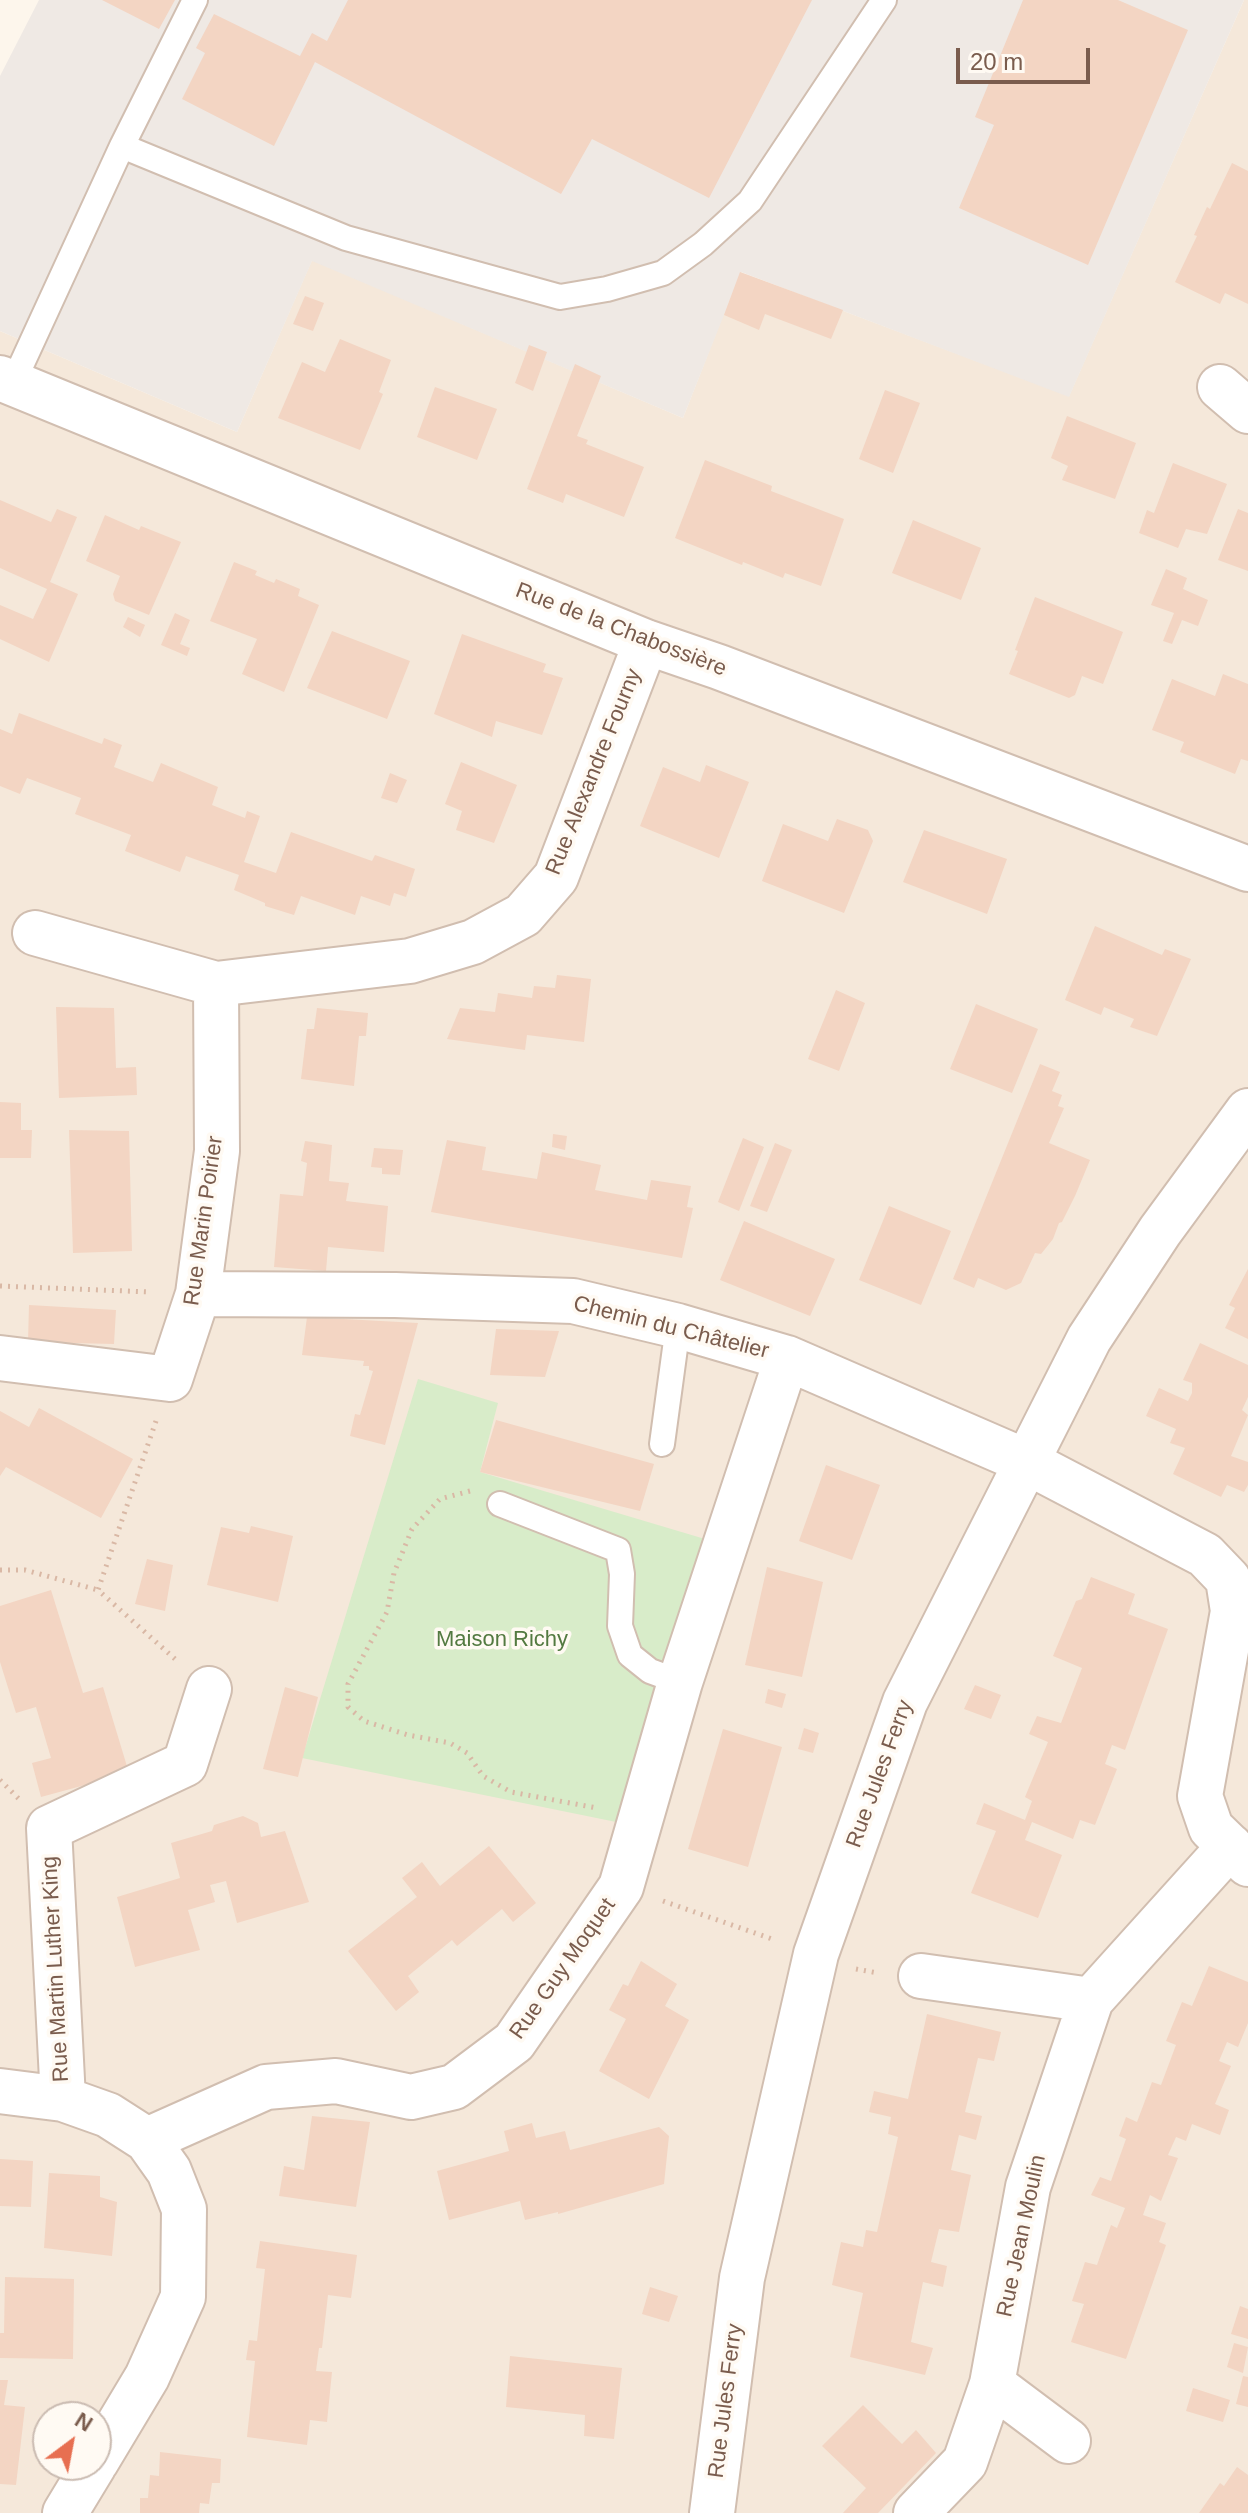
<!DOCTYPE html>
<html>
<head>
<meta charset="utf-8">
<style>
  body { margin:0 }
  #map { position:relative; width:1248px; height:2513px; overflow:hidden; background:#fdf6ec; font-family:Helvetica,sans-serif }
  canvas { display:block }
  .north { position:absolute; left:32px; top:2401px; width:80px; height:80px; box-sizing:border-box; background:#fffaf3; border:2px solid #cabbb1; border-radius:50%; rotate:32deg; font-size:22px; font-weight:700; line-height:32px; text-align:center; color:#7a5c4d }
  .north::after { content:''; display:block; margin:auto; width:28px; height:36px; background:#e76f51; clip-path:polygon(50% 0,100% 100%,50% 72%,0 100%) }
  .scale { position:absolute; left:956px; top:48px; width:134px; height:36px; box-sizing:border-box; border:4px solid #7a5c4d; border-top:0; padding-left:10px; font-size:24px; line-height:28px; white-space:nowrap; color:#7a5c4d; -webkit-text-stroke:6px #fffaf3; paint-order:stroke }
</style>
</head>
<body>
<div id="map">
<canvas width="1248" height="2513"></canvas>
<div class="north">N</div>
<div class="scale">20 m</div>
</div>
<script>
const c = document.querySelector('canvas').getContext('2d');
c.lineJoin = 'round';
function paint(path, color) { c.fillStyle = color; c.fill(path, 'evenodd'); }
const shape = rows => new Path2D(rows.map(r => 'M' + r).join(''));
function stroke(path, color, width, dash) { c.strokeStyle = color; c.lineWidth = width; c.lineCap = dash ? 'butt' : 'round'; c.setLineDash(dash || []); c.stroke(path); }
function write(font, color, halo, rows, align = 'center') {
  c.font = font + ' Helvetica,sans-serif'; c.lineWidth = 7; c.setLineDash([]); c.textBaseline = 'middle'; c.strokeStyle = halo; c.fillStyle = color; for (const [text, x, y, turn = 0] of rows) {
    c.save(); c.translate(x, y); c.rotate((+turn || 0) * Math.PI / 180); c.textAlign = isNaN(turn) ? turn : align; if (halo) c.strokeText(text, 0, 0); c.fillText(text, 0, 0); c.restore();
  }
}
paint(shape([
  [1244,0,1248,0,1248,2513,0,2513,0,331,237,432,312,260,683,418,740,272,1069,396],
  [48,2417,96,2417,96,2465,48,2465]
]), '#f5e8da');
paint(shape([
  [39,0,1244,0,1069,397,741,272,683,418,312,261,237,432,0,331,0,76]
]), '#efe9e4');
paint(shape([
  [418,1379,498,1403,480,1472,705,1539,626,1824,302,1758]
]), '#d8ecc9');
paint(shape([
  [102,0,175,0,159,29],
  [348,0,812,0,709,198,592,139,561,194,315,62,274,146,182,99,205,53,196,48,214,14,300,56,312,33,327,41],
  [1023,0,1118,0,1188,30,1088,265,959,208,994,125,975,117],
  [1232,163,1248,171,1248,304,1225,293,1220,304,1175,282,1197,236,1194,235,1207,207,1210,209],
  [740,272,843,310,831,339,765,314,759,330,724,315],
  [305,296,324,303,313,331,293,324],
  [340,339,391,360,379,392,383,394,360,450,278,418,302,362,325,372],
  [529,345,547,352,533,391,515,383],
  [575,364,601,376,577,436,588,440,586,444,644,467,624,517,566,494,563,503,527,489],
  [435,387,497,409,477,460,417,437],
  [885,390,920,403,893,473,859,459],
  [1067,416,1136,443,1115,499,1062,480,1068,466,1051,458],
  [705,460,772,486,771,491,844,519,821,586,785,573,783,578,743,562,742,565,675,538],
  [1173,463,1227,484,1207,534,1186,529,1178,548,1139,533,1147,510,1154,513],
  [0,500,51,522,57,509,77,517,50,582,78,594,49,662,0,639,0,605,33,619,47,589,0,568],
  [1238,509,1248,513,1248,571,1218,560],
  [105,515,139,530,141,526,181,542,149,615,115,601,113,594,120,576,86,561],
  [913,520,981,548,961,600,892,573],
  [234,562,257,571,255,575,274,583,276,579,300,589,298,596,319,605,284,692,242,674,257,639,210,621],
  [1166,569,1187,578,1183,589,1208,600,1198,626,1182,620,1172,644,1163,641,1174,613,1151,605],
  [1035,597,1123,632,1103,684,1082,676,1075,695,1069,698,1009,674,1018,651,1015,650],
  [175,613,190,620,180,644,190,648,187,656,161,645],
  [128,617,145,625,140,637,123,627],
  [332,631,410,661,387,719,307,688],
  [462,634,546,664,543,672,563,678,542,735,496,721,492,737,434,714],
  [1223,674,1248,684,1248,761,1241,759,1235,774,1180,752,1184,742,1152,730,1172,679,1215,696],
  [19,713,102,744,104,738,122,745,114,767,153,782,161,763,218,787,212,805,245,818,247,811,260,816,244,862,276,873,291,832,372,861,375,855,415,869,406,897,394,893,390,906,361,896,355,915,301,896,294,915,265,906,265,903,234,890,239,875,186,856,180,872,125,851,131,835,75,814,81,798,27,778,20,794,0,786,0,729,12,734],
  [461,762,517,785,494,843,456,830,462,811,445,804],
  [706,765,749,782,719,858,640,826,663,767,700,782],
  [390,773,407,780,397,803,381,798],
  [837,819,868,830,873,841,844,913,762,881,783,824,828,841],
  [924,830,1007,859,987,914,903,882],
  [1095,926,1162,955,1165,949,1191,959,1157,1036,1130,1027,1134,1019,1104,1007,1101,1015,1065,1000],
  [557,975,591,979,584,1042,527,1035,525,1050,447,1039,460,1008,495,1012,498,993,532,998,534,986,555,988],
  [836,990,865,1003,839,1071,808,1059],
  [976,1004,1038,1029,1012,1093,950,1069],
  [56,1007,114,1008,116,1068,136,1067,137,1095,59,1098],
  [317,1008,368,1013,366,1036,359,1036,354,1086,301,1079,307,1029,314,1029],
  [1040,1064,1060,1072,1052,1091,1062,1095,1058,1106,1064,1108,1049,1143,1090,1160,1075,1196,1062,1222,1059,1223,1053,1239,1041,1254,1035,1253,1021,1283,1006,1290,978,1278,974,1288,953,1279],
  [0,1102,21,1103,21,1130,32,1130,31,1158,0,1158],
  [69,1130,129,1131,132,1251,73,1253],
  [553,1134,567,1136,565,1150,552,1147],
  [743,1138,764,1147,739,1211,718,1202],
  [447,1140,486,1147,482,1170,537,1179,542,1152,601,1165,595,1190,647,1200,651,1180,691,1186,687,1207,693,1208,682,1258,431,1212],
  [305,1141,332,1145,329,1181,349,1183,346,1201,388,1206,384,1252,328,1247,326,1271,274,1267,280,1194,303,1196,307,1163,301,1161],
  [775,1143,792,1150,767,1212,750,1206],
  [374,1148,403,1150,400,1175,382,1174,382,1168,371,1167],
  [889,1206,951,1231,921,1305,859,1280],
  [744,1221,835,1259,810,1316,720,1280],
  [1248,1269,1248,1339,1225,1328,1235,1308,1229,1305],
  [29,1305,116,1310,114,1344,28,1342],
  [307,1317,418,1323,385,1445,350,1436,355,1414,360,1415,373,1371,369,1370,369,1366,363,1366,364,1361,302,1355],
  [496,1329,559,1331,545,1377,490,1375],
  [1200,1343,1248,1365,1248,1397,1242,1410,1248,1415,1231,1456,1248,1462,1248,1485,1244,1492,1227,1485,1221,1497,1173,1474,1185,1448,1170,1443,1176,1429,1146,1416,1159,1388,1188,1401,1192,1393,1192,1383,1183,1380],
  [39,1408,133,1459,101,1518,6,1467,0,1476,0,1411,29,1427],
  [496,1420,654,1464,640,1511,480,1472],
  [826,1465,880,1485,852,1560,799,1541],
  [251,1526,293,1536,278,1602,207,1585,221,1527,249,1533],
  [147,1559,173,1565,165,1611,135,1604],
  [767,1567,823,1582,802,1677,745,1665],
  [1091,1577,1135,1594,1128,1614,1168,1629,1125,1750,1112,1745,1105,1764,1117,1769,1095,1825,1080,1820,1073,1839,1032,1822,1025,1840,1062,1855,1038,1918,971,1893,996,1831,976,1824,984,1803,1025,1820,1032,1801,1025,1797,1048,1742,1029,1734,1037,1716,1061,1723,1082,1668,1053,1656,1076,1601,1082,1599],
  [51,1590,83,1693,103,1687,129,1773,41,1797,32,1763,51,1758,36,1707,16,1713,0,1662,0,1606],
  [975,1685,1001,1695,991,1719,964,1709],
  [285,1687,318,1697,298,1777,263,1769],
  [768,1689,786,1694,782,1708,765,1703],
  [804,1728,819,1733,813,1753,798,1749],
  [723,1729,782,1747,748,1867,688,1849],
  [243,1816,258,1823,261,1837,285,1831,309,1902,237,1923,226,1881,210,1885,215,1902,188,1910,200,1950,135,1967,117,1897,180,1878,171,1843,212,1831,214,1825],
  [489,1846,536,1903,513,1922,502,1909,457,1946,452,1940,408,1976,419,1992,396,2011,348,1951,417,1897,402,1878,422,1862,440,1886],
  [641,1961,677,1984,665,2006,689,2020,649,2099,599,2071,626,2019,609,2010,623,1984,628,1986],
  [1209,1966,1248,1982,1248,2023,1238,2047,1227,2042,1219,2061,1231,2066,1215,2104,1229,2110,1220,2135,1192,2124,1186,2141,1176,2137,1168,2155,1178,2158,1161,2201,1150,2195,1143,2215,1166,2223,1159,2242,1166,2245,1126,2359,1071,2342,1084,2304,1072,2301,1085,2262,1097,2265,1111,2225,1117,2228,1125,2208,1091,2195,1100,2177,1111,2181,1126,2139,1119,2136,1126,2117,1137,2122,1152,2082,1161,2085,1176,2045,1166,2041,1182,2002,1192,2006],
  [927,2014,1001,2032,994,2061,978,2058,965,2112,982,2116,976,2140,959,2135,951,2170,971,2175,959,2232,939,2229,931,2262,947,2266,943,2287,923,2282,911,2342,933,2348,925,2375,850,2357,863,2293,832,2285,841,2242,863,2247,866,2230,877,2232,898,2137,888,2134,891,2117,869,2112,874,2091,908,2099],
  [312,2116,370,2122,356,2207,279,2196,284,2166,304,2170],
  [532,2123,536,2138,565,2131,570,2150,659,2127,669,2136,664,2184,558,2214,558,2212,525,2220,520,2201,449,2220,437,2171,509,2151,504,2131],
  [0,2159,33,2161,31,2207,0,2206],
  [49,2173,100,2176,100,2197,117,2202,112,2256,44,2248],
  [260,2241,357,2255,351,2298,328,2295,322,2348,319,2348,316,2371,332,2372,327,2422,310,2420,307,2445,247,2437,255,2361,246,2360,249,2340,257,2341,265,2269,256,2268],
  [5,2277,74,2279,73,2359,0,2358,0,2333,4,2333],
  [650,2287,678,2296,669,2322,642,2314],
  [1240,2306,1248,2309,1248,2339,1231,2334],
  [1234,2343,1248,2347,1243,2373,1227,2367],
  [510,2356,622,2368,614,2439,584,2436,585,2415,506,2407],
  [1243,2376,1248,2377,1248,2407,1236,2404],
  [0,2380,8,2380,4,2405,25,2407,16,2485,0,2484],
  [1193,2388,1230,2400,1223,2422,1186,2411],
  [863,2405,902,2444,916,2430,936,2453,878,2513,843,2513,866,2488,822,2446],
  [160,2452,221,2459,220,2483,212,2483,209,2504,200,2503,199,2513,140,2513,140,2498,148,2498,150,2475,159,2476],
  [1237,2467,1248,2475,1248,2513,1199,2513,1220,2483,1224,2486]
]), '#f3d5c3');
const lane = shape([
  [122,146,195,0],
  [13,383,122,146,346,238,560,297,607,289,663,273,703,244,750,201,884,0],
  [662,1444,678,1326],
  [500,1504,618,1550,622,1574,620,1626,630,1655,650,1671,680,1682]
]);
const street = shape([
  [0,378,646,642,719,667,1248,869],
  [1220,387,1248,411],
  [35,933,216,984,410,961,473,942,523,915,556,877,646,642],
  [198,1294,395,1295,573,1301,678,1326,787,1358,1027,1462,1205,1555,1228,1579,1233,1611,1200,1796,1211,1828,1248,1864],
  [0,1358,170,1379,198,1294,217,1151,216,984],
  [921,1976,1091,2000],
  [0,2091,63,2099,108,2115,147,2140,169,2171,184,2209,183,2297,147,2377,96,2462],
  [63,2099,49,1828,185,1764,209,1689],
  [147,2140,266,2087,336,2081,411,2097,454,2087,514,2042,621,1887,680,1682,787,1358],
  [1068,2441,992,2384,1028,2187,1091,2000,1230,1846],
  [65,2513,94,2465],
  [712,2513,742,2278,816,1954,905,1702,1089,1339,1160,1231,1248,1111],
  [916,2513,965,2462,992,2384]
]);
stroke(lane, '#d1beb0', 28);
stroke(street, '#d1beb0', 48);
stroke(shape([
  [0,1286,151,1292],
  [156,1421,98,1590,175,1659],
  [470,1491,440,1499,412,1529,394,1573,387,1612,348,1684,348,1707,364,1721,408,1735,450,1743,467,1753,483,1776,511,1792,597,1808],
  [0,1570,25,1570,98,1590],
  [0,1780,19,1799],
  [663,1901,775,1940],
  [856,1969,878,1973]
]), '#d9b8a5', 5, [2, 6]);
stroke(lane, '#fff', 24);
stroke(street, '#fff', 44);
write('22px', '#7a5c4d', '#fffaf3', [
  ["Rue de la Chabossière",621,630,21],
  ["Rue Alexandre Fourny",594,772,-68],
  ["Rue Marin Poirier",204,1221,-82],
  ["Chemin du Châtelier",671,1328,14],
  ["Rue Jules Ferry",880,1774,-70],
  ["Rue Martin Luther King",56,1969,-93],
  ["Rue Guy Moquet",563,1969,-55],
  ["Rue Jean Moulin",1022,2236,-78],
  ["Rue Jules Ferry",726,2401,-83]
]);
write('22px', '#537a41', '#fffaf3', [
  ["Maison Richy",502,1640]
]);
</script>
</body>
</html>
